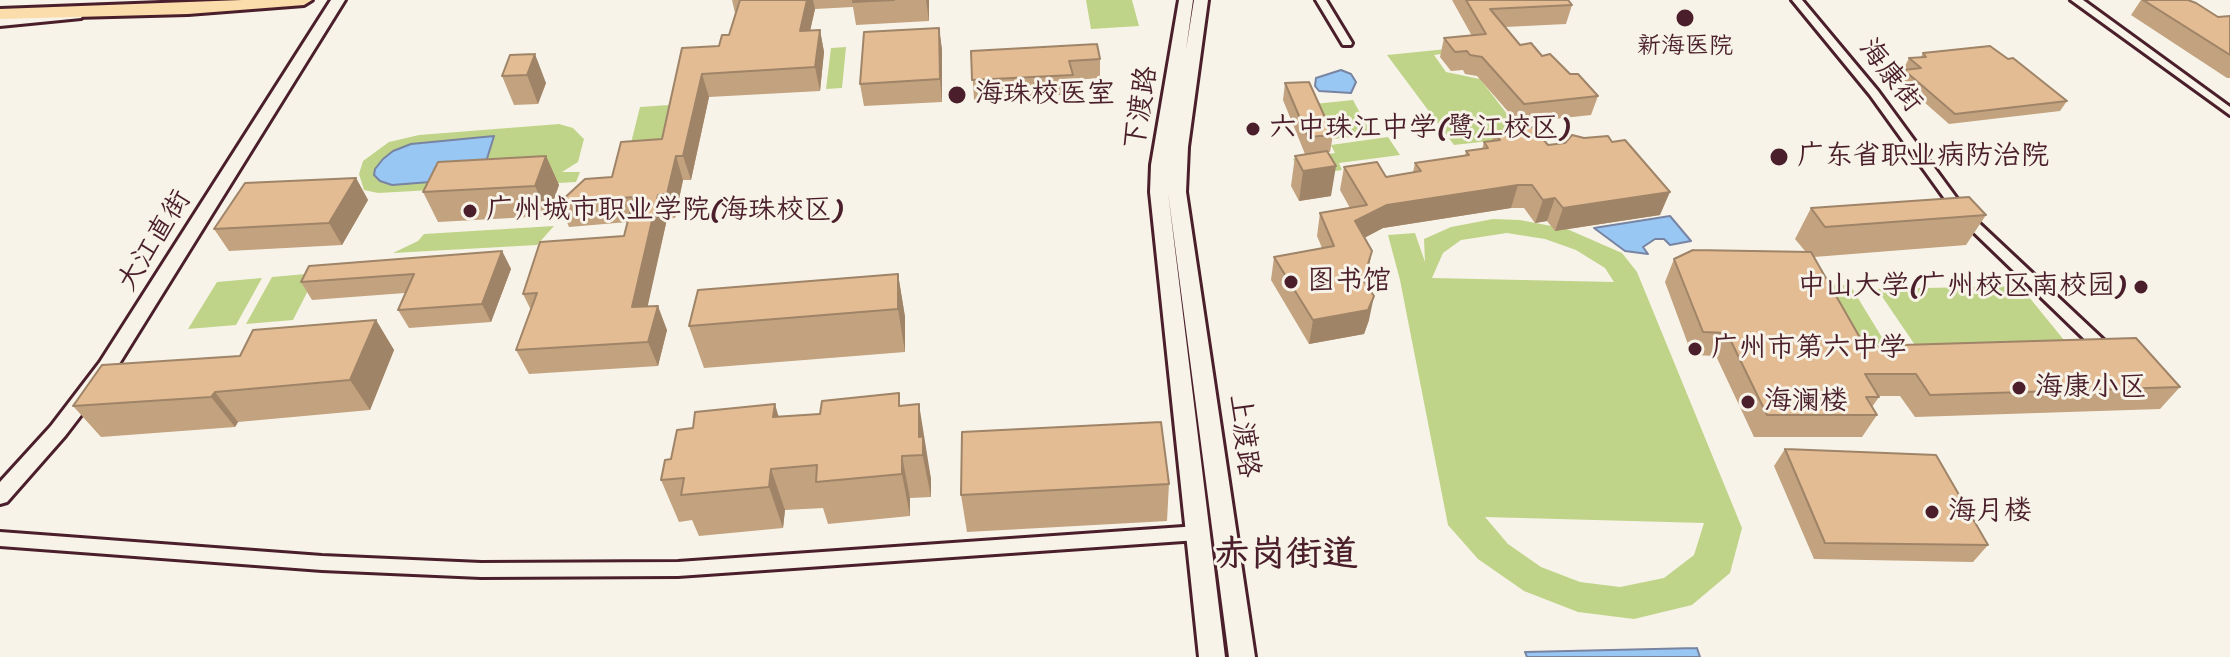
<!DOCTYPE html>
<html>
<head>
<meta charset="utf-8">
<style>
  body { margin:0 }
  canvas { display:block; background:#f7f3e8 }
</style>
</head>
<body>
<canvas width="2230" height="657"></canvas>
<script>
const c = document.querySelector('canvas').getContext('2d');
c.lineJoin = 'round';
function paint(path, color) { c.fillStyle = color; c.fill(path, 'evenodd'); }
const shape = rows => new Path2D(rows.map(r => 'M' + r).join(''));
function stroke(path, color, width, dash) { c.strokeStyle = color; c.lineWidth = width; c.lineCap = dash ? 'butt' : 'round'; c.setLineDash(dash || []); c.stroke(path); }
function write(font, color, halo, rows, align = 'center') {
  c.font = font + ' Sriracha,"LXGW WenKai TC",sans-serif'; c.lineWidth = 6; c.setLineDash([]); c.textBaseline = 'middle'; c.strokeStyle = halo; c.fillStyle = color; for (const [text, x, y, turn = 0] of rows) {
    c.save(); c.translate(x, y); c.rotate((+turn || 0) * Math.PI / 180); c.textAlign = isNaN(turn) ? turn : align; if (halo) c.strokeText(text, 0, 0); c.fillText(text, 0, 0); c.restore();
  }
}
paint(shape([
  [1086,0,1132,0,1139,26,1091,29],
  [846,47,842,88,826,89,831,48],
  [1447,49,1448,53,1434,55,1446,72,1480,79,1525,137,1454,145,1387,55],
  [1353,100,1372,135,1333,139,1314,104],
  [669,105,660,145,630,147,640,107],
  [559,124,573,128,584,139,578,162,562,172,580,172,576,182,378,193,364,190,359,174,363,161,389,142,419,135],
  [1388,137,1400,155,1339,163,1342,170,1302,176,1293,159,1335,153,1331,145],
  [1493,219,1520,220,1567,229,1622,253,1637,272,1742,528,1730,573,1692,605,1634,619,1578,612,1524,591,1478,559,1448,525,1400,280,1388,235,1415,233,1425,262,1424,239,1451,227],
  [1507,233,1545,239,1576,250,1605,268,1614,282,1432,278,1443,253,1461,240],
  [1485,517,1704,523,1694,555,1664,578,1620,587,1580,582,1541,567,1508,544],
  [554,226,537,245,393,253,418,241,424,234],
  [317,273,293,320,246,324,272,277],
  [262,278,236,325,188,329,217,282],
  [1812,284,1850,285,1886,344,1846,344],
  [2020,286,2068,345,1917,348,1877,289]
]), '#c0d489');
const water = shape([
  [1341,70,1351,74,1356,82,1351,93,1319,91,1315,86,1316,78,1341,70],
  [494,136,481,178,392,185,380,181,374,175,375,169,383,159,393,151,411,144,494,136],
  [1670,216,1691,241,1670,245,1664,239,1655,239,1643,247,1648,254,1625,251,1594,228,1670,216],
  [1697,648,1700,657,1527,657,1525,652,1697,648]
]);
paint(water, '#97c7f2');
stroke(water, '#7884a2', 2);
const minor = shape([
  [1316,0,1326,0,1352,43,1351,45,1343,45,1316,0],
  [1792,0,1802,0,1878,91,1966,211,2110,346,2112,350,2110,354,2100,354,1958,217,1870,95,1792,0],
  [2071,0,2083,0,2230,107,2230,115,2071,0],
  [1198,526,1204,528,1206,533,1204,538,1198,540,678,576,481,577,322,570,0,546,0,532,322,556,481,563,678,562,1198,526]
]);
const tertiary = shape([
  [331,0,345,0,114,372,65,436,7,502,0,504,0,482,51,426,100,362,331,0]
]);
const secondary = shape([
  [1179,0,1193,0,1186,50,1194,0,1208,0,1188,147,1186,192,1255,657,1229,657,1168,192,1170,156,1168,192,1225,657,1199,657,1150,192,1151,165,1179,0],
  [76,11,83,15,81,18,0,26,0,18,76,11]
]);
const primary = shape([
  [242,0,312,0,304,5,188,14,0,19,0,9,242,0]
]);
stroke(minor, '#4a1f2b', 6);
stroke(tertiary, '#4a1f2b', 6);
stroke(secondary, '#4a1f2b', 6);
stroke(primary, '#4a1f2b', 6);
paint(minor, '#f7f3e8');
paint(tertiary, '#f7f3e8');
paint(secondary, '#f7f3e8');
paint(primary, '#fbdcab');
paint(shape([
  [732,0,929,0,929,21,856,25,853,7,815,9,810,30,820,30,824,52,820,91,709,97,691,180,683,180,675,218,667,219,647,306,667,330,658,366,529,374,516,350,531,310,523,294,624,236,628,222,569,227,559,203,612,177,662,139,719,46,729,35,735,13],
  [1452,0,1568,0,1572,5,1566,24,1505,27,1520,45,1542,56,1570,74,1598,96,1591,115,1518,123,1477,76,1465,74,1463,70,1451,71,1440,57,1444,38,1472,36],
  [2141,0,2188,0,2218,17,2230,16,2230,78,2227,78,2131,15],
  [939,28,942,50,942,102,864,106,860,84],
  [971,51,1100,59,1100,78,1074,80,1074,94,974,100],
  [1923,53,2008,59,2067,101,2060,111,1949,124,1899,80,1904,70,1906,70,1904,68,1909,58,1921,57],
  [510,55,546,83,538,104,514,105,502,76],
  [1285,83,1333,135,1330,152,1328,152,1331,196,1299,201,1291,186,1295,156,1321,152,1305,154,1283,100],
  [1494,133,1548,145,1660,215,1555,231,1547,221,1535,223,1524,208,1511,208,1383,228,1364,238,1372,251,1365,282,1369,320,1364,334,1309,344,1271,280,1274,257,1322,248,1317,236,1320,213,1350,208,1340,190,1344,167,1386,177,1413,172,1415,163,1465,156,1466,151,1482,149,1484,142,1492,141],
  [546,156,559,185,548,216,438,222,423,192],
  [356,178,368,200,342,245,229,251,214,229],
  [1811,208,1986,215,1966,245,1814,257,1863,343,1868,346,2180,387,2160,409,1915,417,1900,396,1878,396,1879,397,1872,407,1877,415,1862,437,1754,437,1716,356,1692,355,1665,282,1674,259,1805,251,1795,239],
  [502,251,511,269,491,322,409,328,398,310,405,293,312,300,301,282],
  [898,274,905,317,905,352,704,368,689,326],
  [376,320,394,350,370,410,238,422,235,427,101,437,73,406,240,356],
  [902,406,926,447,926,455,931,479,931,497,910,498,910,516,828,524,823,508,785,510,783,528,699,536,692,520,679,522,661,480,671,459,779,417],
  [1785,449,1988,545,1973,562,1814,559,1774,466],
  [1169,484,1167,521,967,532,961,495]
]), '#c3a27f');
paint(shape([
  [807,0,813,0,815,9,805,54,800,31],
  [926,0,929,0,929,21],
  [939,28,942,50,942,102,940,79],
  [820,30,824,52,820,91,815,67],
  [535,54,546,83,538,104,527,75],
  [702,74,709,97,691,180,683,156],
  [546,156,559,185,548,216,535,186],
  [676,156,683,180,675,218,667,194],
  [1336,166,1331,196,1299,201,1303,171],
  [356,178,368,200,342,245,329,223],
  [1518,185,1511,208,1383,228,1351,245,1355,221,1387,205],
  [1670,192,1660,215,1555,231,1563,208],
  [658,195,667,219,642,332,632,307],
  [1555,198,1547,221,1535,223,1543,200],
  [502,251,511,269,491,322,482,304],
  [1372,251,1367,275,1358,303,1363,280],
  [898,274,905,317,905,352,898,309],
  [1374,296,1369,320,1364,334,1309,344,1313,320],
  [658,306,667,330,658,366,648,342],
  [376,320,394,350,370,410,350,380],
  [215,392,238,422,235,427,211,397],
  [775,404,787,446,773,417],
  [919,404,931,479,931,497,919,437],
  [902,456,910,498,910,516,902,474],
  [771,469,785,510,783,528,769,487]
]), '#9f8468');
const building = shape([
  [740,0,807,0,800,31,820,30,815,67,702,74,683,156,676,156,667,194,658,195,632,307,658,306,648,342,516,350,537,293,523,294,540,242,624,236,634,197,559,203,585,179,612,177,621,142,662,139,682,48,719,46,722,35,729,35,740,0],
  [853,0,894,0,853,2,853,0],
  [1466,0,1568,0,1572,5,1490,9,1520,45,1531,43,1542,56,1550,54,1570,74,1578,74,1598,96,1524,104,1482,57,1470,55,1467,51,1455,52,1444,38,1486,34,1466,0],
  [2143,0,2188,0,2196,3,2218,17,2230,16,2230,55,2143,0],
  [939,28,940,79,860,84,864,32,939,28],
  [1097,44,1100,59,1069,61,1073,75,972,80,971,51,1097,44],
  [1990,46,2008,59,2013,58,2067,101,1955,114,1904,70,1921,68,1909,58,1926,57,1923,53,1990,46],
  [535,54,527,75,502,76,510,55,535,54],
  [1309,82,1333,135,1308,137,1285,83,1309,82],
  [1533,127,1548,145,1565,143,1572,135,1584,138,1608,136,1612,142,1625,140,1670,192,1563,208,1555,198,1543,200,1532,185,1518,185,1387,205,1355,221,1372,251,1363,280,1374,296,1368,310,1313,320,1274,257,1334,246,1320,213,1367,205,1344,167,1377,162,1386,177,1421,171,1415,163,1469,155,1466,151,1488,148,1484,142,1500,140,1494,133,1533,127],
  [1327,151,1336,166,1303,171,1295,156,1327,151],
  [546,156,535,186,423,192,438,162,546,156],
  [356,178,329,223,214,229,245,183,356,178],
  [1969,197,1986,215,1825,227,1811,208,1969,197],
  [1693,250,1811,252,1863,343,1868,346,2136,338,2180,387,1930,395,1916,374,1865,374,1879,397,1866,397,1877,415,1767,415,1727,333,1703,332,1674,259,1693,250],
  [502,251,482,304,398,310,414,274,301,282,309,266,502,251],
  [898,274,898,309,689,326,698,290,898,274],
  [376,320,350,380,215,392,211,397,73,406,102,365,240,356,253,330,376,320],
  [899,393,899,406,919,404,919,437,923,436,923,455,902,456,902,474,816,482,817,465,771,469,769,487,681,495,684,478,661,480,665,460,671,459,677,430,693,428,695,412,775,404,773,417,820,414,822,401,899,393],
  [1161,422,1169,484,961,495,962,432,1161,422],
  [1785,449,1936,455,1988,545,1825,543,1785,449]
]);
paint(building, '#e3bc94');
stroke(building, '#9f8468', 2);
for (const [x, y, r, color] of [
  [1685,18,10,"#4a1f2b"],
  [957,95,10,"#4a1f2b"],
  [1253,129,8,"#4a1f2b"],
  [1779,157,10,"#4a1f2b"],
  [470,211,8,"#4a1f2b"],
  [1291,282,8,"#4a1f2b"],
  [2141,287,8,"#4a1f2b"],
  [1695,349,8,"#4a1f2b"],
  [2019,388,8,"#4a1f2b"],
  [1748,402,8,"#4a1f2b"],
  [1932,512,8,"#4a1f2b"]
]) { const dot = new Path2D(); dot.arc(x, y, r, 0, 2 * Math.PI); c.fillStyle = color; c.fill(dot); stroke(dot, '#f7f3e8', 3); }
write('24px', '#4a1f2b', '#f7f3e8', [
  ["新海医院",1685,47]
]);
write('28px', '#4a1f2b', '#f7f3e8', [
  ["海康街",1890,76,52],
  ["下渡路",1142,108,-81],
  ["大江直街",155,241,-58],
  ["上渡路",1243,436,83]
]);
write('28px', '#4a1f2b', '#f7f3e8', [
  ["海珠校医室",975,95],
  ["六中珠江中学(鹭江校区)",1269,129],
  ["广东省职业病防治院",1797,157],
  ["广州城市职业学院(海珠校区)",486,211],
  ["图书馆",1307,282],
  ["中山大学(广州校区南校园)",2125,287,"right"],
  ["广州市第六中学",1711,349],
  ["海康小区",2035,388],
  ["海澜楼",1764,402],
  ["海月楼",1948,512]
], 'left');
write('bold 36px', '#4a1f2b', '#f7f3e8', [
  ["赤岗街道",1286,556]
]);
</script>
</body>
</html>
